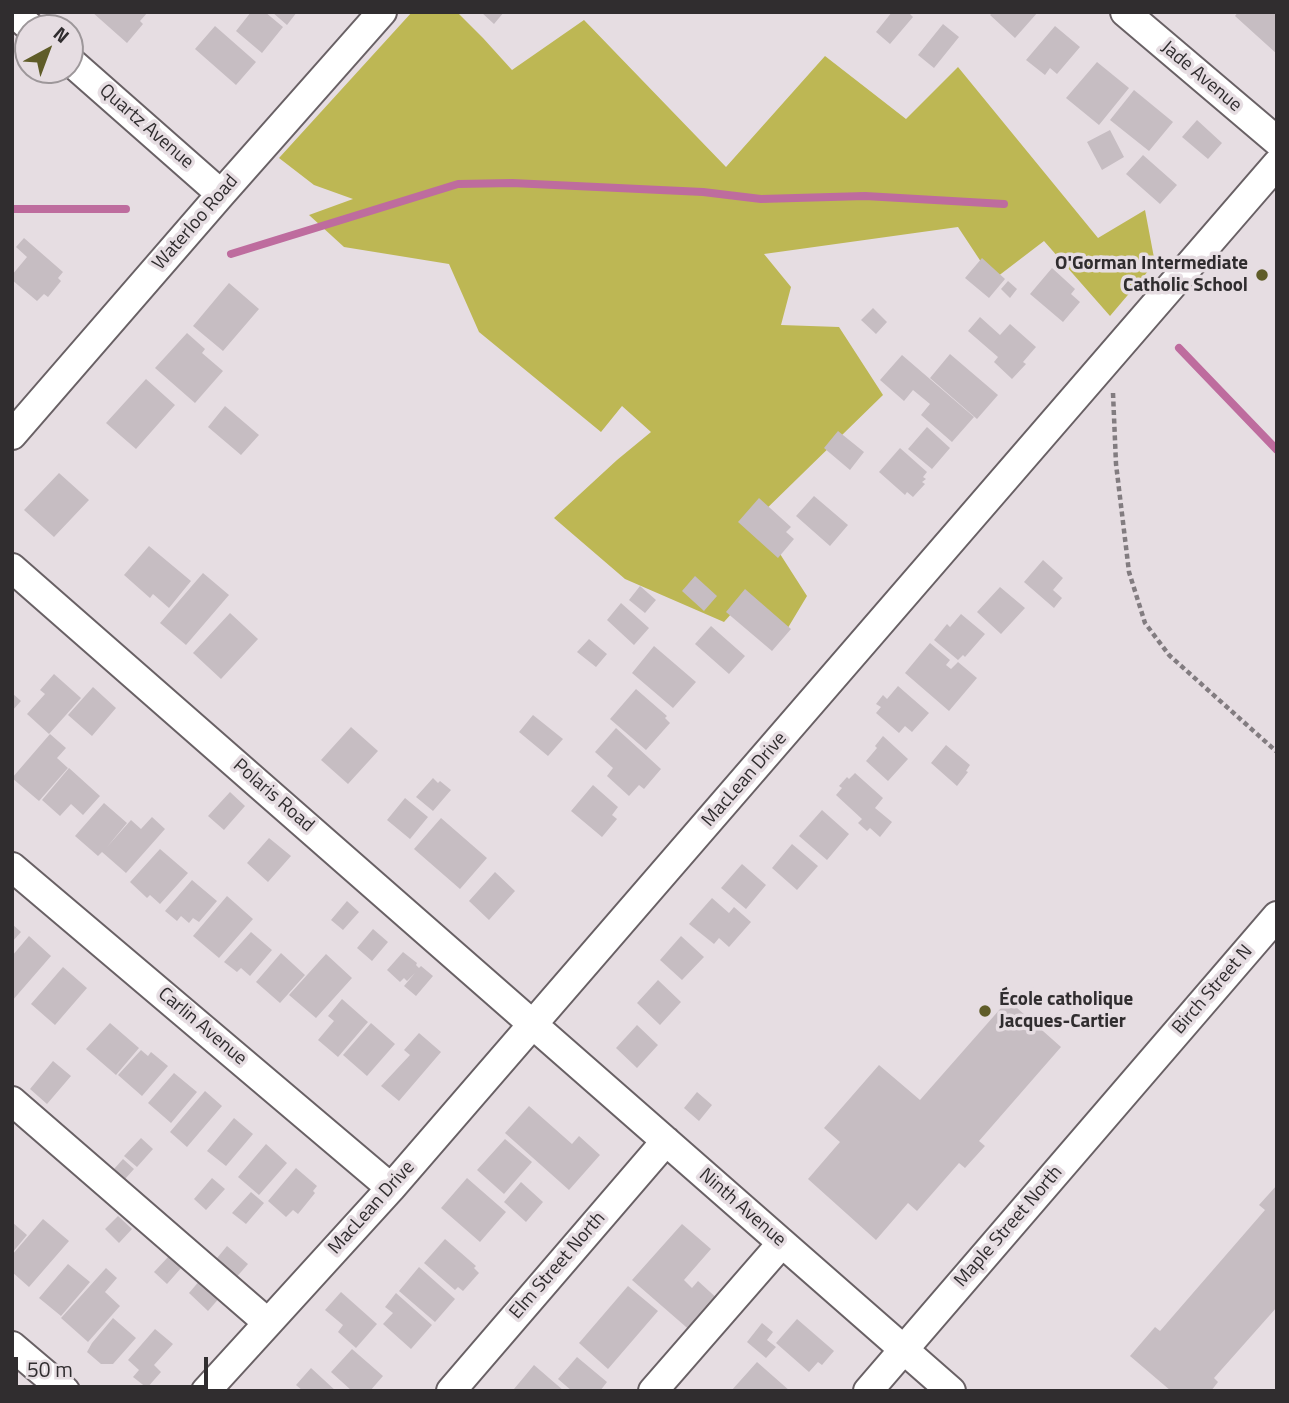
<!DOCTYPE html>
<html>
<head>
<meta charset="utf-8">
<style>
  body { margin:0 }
  #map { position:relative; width:1289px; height:1403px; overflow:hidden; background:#e6dde2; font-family:"Titillium Web",sans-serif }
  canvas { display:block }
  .frame { position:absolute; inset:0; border:14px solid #302d2f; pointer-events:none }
  .north { position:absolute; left:14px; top:14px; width:70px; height:70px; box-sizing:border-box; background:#e6dde2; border:2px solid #9d979a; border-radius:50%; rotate:41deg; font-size:19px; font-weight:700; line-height:28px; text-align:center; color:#302d2f }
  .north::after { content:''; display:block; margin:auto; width:24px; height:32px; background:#5f5c28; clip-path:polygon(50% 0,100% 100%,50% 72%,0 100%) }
  .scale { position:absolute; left:14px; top:1357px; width:194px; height:32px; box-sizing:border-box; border:4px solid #302d2f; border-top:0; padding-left:9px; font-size:21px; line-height:24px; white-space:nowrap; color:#302d2f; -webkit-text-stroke:5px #e6dde2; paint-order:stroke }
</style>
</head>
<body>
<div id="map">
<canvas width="1289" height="1403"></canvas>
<div class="frame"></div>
<div class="north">N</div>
<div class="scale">50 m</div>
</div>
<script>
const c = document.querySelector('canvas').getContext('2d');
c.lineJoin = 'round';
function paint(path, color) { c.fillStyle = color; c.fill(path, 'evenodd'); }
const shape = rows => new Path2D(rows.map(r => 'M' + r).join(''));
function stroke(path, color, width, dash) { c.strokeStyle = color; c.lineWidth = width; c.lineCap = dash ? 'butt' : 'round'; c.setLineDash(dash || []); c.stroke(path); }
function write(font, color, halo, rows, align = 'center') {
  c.font = font + ' "Titillium Web",sans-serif'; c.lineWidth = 7; c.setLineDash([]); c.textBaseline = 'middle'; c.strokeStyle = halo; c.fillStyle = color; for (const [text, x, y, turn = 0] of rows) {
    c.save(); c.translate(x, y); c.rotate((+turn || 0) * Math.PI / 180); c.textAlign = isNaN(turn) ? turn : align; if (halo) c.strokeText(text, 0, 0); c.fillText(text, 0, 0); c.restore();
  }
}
paint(shape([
  [412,12,457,12,483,38,512,70,584,20,726,167,825,56,906,119,958,67,1098,238,1145,210,1155,263,1110,316,1044,241,993,280,958,227,764,254,791,287,781,325,839,327,883,395,757,518,807,596,786,631,748,595,724,622,625,579,554,518,617,460,651,432,622,406,601,432,479,332,449,264,344,247,309,215,353,199,314,185,279,158]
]), '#bdb754');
stroke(shape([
  [12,209,126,209],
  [231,254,458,184,512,183,703,192,761,199,865,196,1004,204],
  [1179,348,1277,450]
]), '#be6c9e', 8);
paint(shape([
  [92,12,148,12,140,21,143,24,127,43],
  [251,12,265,12,283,27,262,53,236,31],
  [272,12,297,12,287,25],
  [481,12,504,12,494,24],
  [892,12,908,12,913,17,890,44,876,32],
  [993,12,1038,12,1015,38,990,15],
  [1238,12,1277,12,1277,54,1235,16],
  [943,24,959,37,934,68,918,55],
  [215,26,256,62,236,85,195,49],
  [1055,26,1080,47,1057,74,1050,68,1045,75,1026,60],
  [1097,62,1129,88,1099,125,1066,98],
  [1134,90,1173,122,1149,151,1110,120],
  [1197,120,1222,143,1208,159,1182,137],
  [1110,130,1124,157,1102,170,1087,142],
  [1143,155,1177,185,1160,204,1126,174],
  [24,238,63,272,58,278,61,281,48,297,44,294,37,301,12,280,12,275,27,257,16,247],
  [982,258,1005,279,989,298,965,278],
  [1052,268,1075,289,1071,294,1080,302,1063,322,1030,294],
  [1008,281,1017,289,1010,298,1001,289],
  [229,283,259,309,223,351,193,326],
  [873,308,887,322,876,334,861,320],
  [980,317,1000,335,1010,324,1036,347,1023,362,1026,364,1012,379,994,362,998,357,968,331],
  [187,333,205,349,202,353,223,371,195,403,155,368],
  [950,354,998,395,977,419,930,378],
  [902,355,974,417,952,442,921,415,930,404,913,390,904,401,880,380],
  [146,379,175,405,136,449,106,423],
  [225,406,259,435,241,455,208,427],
  [927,427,950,448,932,469,908,449],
  [838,431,864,452,850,470,824,448],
  [900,448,927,472,923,477,926,479,922,482,925,484,913,497,907,492,905,495,879,472],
  [59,473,89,500,54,537,24,510],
  [814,496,848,525,830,546,796,516],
  [759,498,791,527,786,532,794,539,778,558,738,522],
  [149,546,191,581,169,608,153,594,150,598,124,575],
  [1043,560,1063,578,1053,590,1062,598,1054,608,1024,582],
  [203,573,229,595,186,645,160,623],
  [695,576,717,596,704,611,682,591],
  [640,586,656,600,645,613,629,600],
  [1000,587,1025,608,1001,634,977,612],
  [745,589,791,629,772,651,726,612],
  [621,603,649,628,634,645,607,620],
  [230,613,258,639,221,679,193,653],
  [961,614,985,634,965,657,963,655,958,660,934,640,947,624,950,627],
  [711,626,745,656,729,674,695,644],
  [589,639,607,654,596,667,577,652],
  [930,643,950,660,946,665,951,669,958,662,977,678,949,711,905,673],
  [654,646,696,682,673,708,632,673],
  [54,674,81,698,49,734,27,714,45,694,40,690],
  [898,686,929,713,912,732,905,726,899,733,876,713,881,707,876,704,883,695,887,699],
  [93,687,116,708,92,736,68,715],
  [636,689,667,716,665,718,670,723,646,750,610,719],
  [12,693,21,701,12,711],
  [533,715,563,739,548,756,519,732],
  [351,727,378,751,348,784,321,760],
  [616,728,661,769,644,789,639,785,629,796,607,776,613,768,595,752],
  [50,734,66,748,57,758,68,768,39,801,12,778],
  [883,736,908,759,888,781,866,761,877,748,875,746],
  [946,745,970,765,966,771,968,772,957,786,931,763],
  [69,768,100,796,83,815,71,804,60,816,42,800],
  [855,773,883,798,875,808,892,822,880,837,870,828,867,831,858,823,862,819,836,795,842,788,839,786,847,777,849,779],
  [433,778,438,783,440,781,451,790,433,811,416,797],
  [593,785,618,807,612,815,617,819,602,837,571,811],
  [230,792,245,806,224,830,208,816],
  [405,798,428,817,410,839,387,820],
  [104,803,127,823,107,847,131,820,141,829,152,817,165,829,126,873,102,852,98,856,75,836],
  [822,810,849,834,827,860,799,836],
  [441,818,487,858,460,889,414,849],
  [269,838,291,856,268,882,247,863],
  [792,844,818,866,797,890,772,868],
  [160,849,188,873,160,904,150,895,147,898,130,882],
  [742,864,766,885,746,909,721,888],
  [495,872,515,891,489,920,469,901],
  [192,880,217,901,199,922,193,918,189,923,181,916,177,921,165,911],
  [227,896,253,919,219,958,193,936],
  [712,898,729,913,734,907,751,922,729,947,719,938,714,944,689,924],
  [347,901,359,912,343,930,331,920],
  [12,924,21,932,12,942],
  [373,929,388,942,372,961,357,948],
  [251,932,272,950,250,976,241,968,237,972,224,962],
  [29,936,51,956,12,1001,12,956],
  [681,936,704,957,682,980,660,960],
  [403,952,417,963,416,965,419,968,421,966,433,976,416,996,404,986,415,973,407,981,404,978,400,982,387,970],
  [281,953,305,975,280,1003,256,982],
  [326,954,352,978,316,1018,289,995],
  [63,967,87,988,55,1025,31,1004],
  [658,980,681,1002,660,1025,637,1003],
  [342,999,368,1022,338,1057,318,1040,334,1021,328,1016],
  [1008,1000,1061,1047,979,1141,985,1146,965,1168,959,1163,917,1211,908,1203,876,1240,808,1179,840,1142,824,1128,879,1065,920,1100],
  [110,1023,139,1048,116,1075,86,1049],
  [371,1023,395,1044,367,1076,343,1055],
  [637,1025,658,1045,637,1068,616,1048],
  [419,1033,441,1052,399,1101,381,1086,410,1055,404,1050],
  [141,1050,148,1056,151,1052,168,1066,142,1096,118,1075],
  [53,1061,71,1076,47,1104,30,1089],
  [174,1073,197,1092,171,1123,148,1103],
  [205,1091,222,1106,187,1147,170,1132],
  [697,1092,712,1105,699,1121,684,1108],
  [529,1106,572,1144,579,1136,600,1155,569,1190,505,1133],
  [234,1118,253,1134,226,1166,207,1151],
  [141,1138,153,1149,137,1167,124,1156],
  [505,1139,532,1162,504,1194,477,1170],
  [266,1144,287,1163,259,1195,238,1177],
  [123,1159,134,1169,125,1179,114,1169],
  [296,1168,317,1186,313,1191,315,1193,298,1214,293,1210,286,1217,268,1201],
  [212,1178,225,1189,206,1210,194,1199],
  [467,1178,506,1212,480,1242,441,1208],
  [521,1182,543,1202,526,1222,504,1202],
  [1277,1185,1277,1307,1214,1378,1218,1382,1211,1391,1171,1391,1130,1356,1155,1327,1160,1331,1265,1210,1259,1205],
  [251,1192,264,1203,246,1224,232,1213],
  [118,1216,132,1229,119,1243,105,1229],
  [43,1219,69,1241,29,1287,12,1272,12,1255],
  [12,1222,27,1235,12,1253],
  [682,1224,711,1249,684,1280,692,1288,698,1281,721,1302,693,1333,632,1280],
  [445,1239,476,1266,474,1268,479,1273,463,1291,458,1287,455,1290,424,1263],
  [227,1246,248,1264,234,1280,213,1263],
  [169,1256,182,1267,167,1284,154,1272],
  [68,1264,90,1282,61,1316,39,1298],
  [419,1267,455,1299,435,1322,399,1291],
  [106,1268,117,1278,105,1292,120,1306,88,1342,61,1318],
  [201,1279,221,1296,208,1311,189,1293],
  [628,1286,658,1311,608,1369,579,1343],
  [341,1292,377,1324,356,1348,338,1332,343,1325,325,1310],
  [396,1293,432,1325,411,1349,383,1324,393,1313,385,1307],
  [113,1318,136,1338,113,1364,101,1364,87,1352,92,1343],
  [797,1319,834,1351,822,1365,818,1362,809,1372,776,1343],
  [762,1323,773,1332,767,1340,776,1347,766,1358,747,1342],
  [155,1329,173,1344,154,1365,161,1372,147,1388,133,1377,139,1370,128,1360],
  [352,1349,383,1376,370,1391,352,1391,331,1372],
  [577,1357,607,1382,600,1391,572,1391,558,1379],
  [757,1362,790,1391,731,1391],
  [534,1365,564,1391,517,1391,514,1389],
  [311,1368,336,1391,303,1391,296,1385]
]), '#c6bdc2');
const minor = shape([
  [13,12,31,28],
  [1125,12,1277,141],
  [70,61,221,194],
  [12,435,221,194,382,12],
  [12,568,951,1391],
  [12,867,391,1188],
  [12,1101,268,1323],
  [12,1346,65,1391],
  [206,1391,391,1188,1277,164],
  [451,1391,666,1141],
  [653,1391,782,1243],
  [868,1391,1277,916]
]);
stroke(minor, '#696165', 32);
stroke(shape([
  [1113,393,1116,464,1129,572,1145,623,1169,655,1277,752]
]), '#827c80', 4.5, [5, 3.5]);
stroke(minor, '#fff', 28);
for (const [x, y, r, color] of [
  [1262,275,7,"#5f5c28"],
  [985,1011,7,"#5f5c28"]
]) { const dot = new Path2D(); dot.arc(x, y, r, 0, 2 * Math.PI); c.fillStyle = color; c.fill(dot); stroke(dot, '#e6dde2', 2.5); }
write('19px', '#302d2f', '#e6dde2', [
  ["Jade Avenue",1201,77,40],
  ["Quartz Avenue",146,127,41],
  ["Waterloo Road",196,223,-49],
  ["MacLean Drive",745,780,-49],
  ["Polaris Road",273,796,41],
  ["Birch Street N",1213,990,-49],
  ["Carlin Avenue",202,1027,40],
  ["MacLean Drive",372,1208,-48],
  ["Ninth Avenue",742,1208,41],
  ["Maple Street North",1009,1227,-49],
  ["Elm Street North",558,1266,-49]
]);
write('bold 19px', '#302d2f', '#e6dde2', [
  ["O'Gorman Intermediate",1248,264],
  ["Catholic School",1248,286],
  ["École catholique",999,1000,"left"],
  ["Jacques-Cartier",999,1022,"left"]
], 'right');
</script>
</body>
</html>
